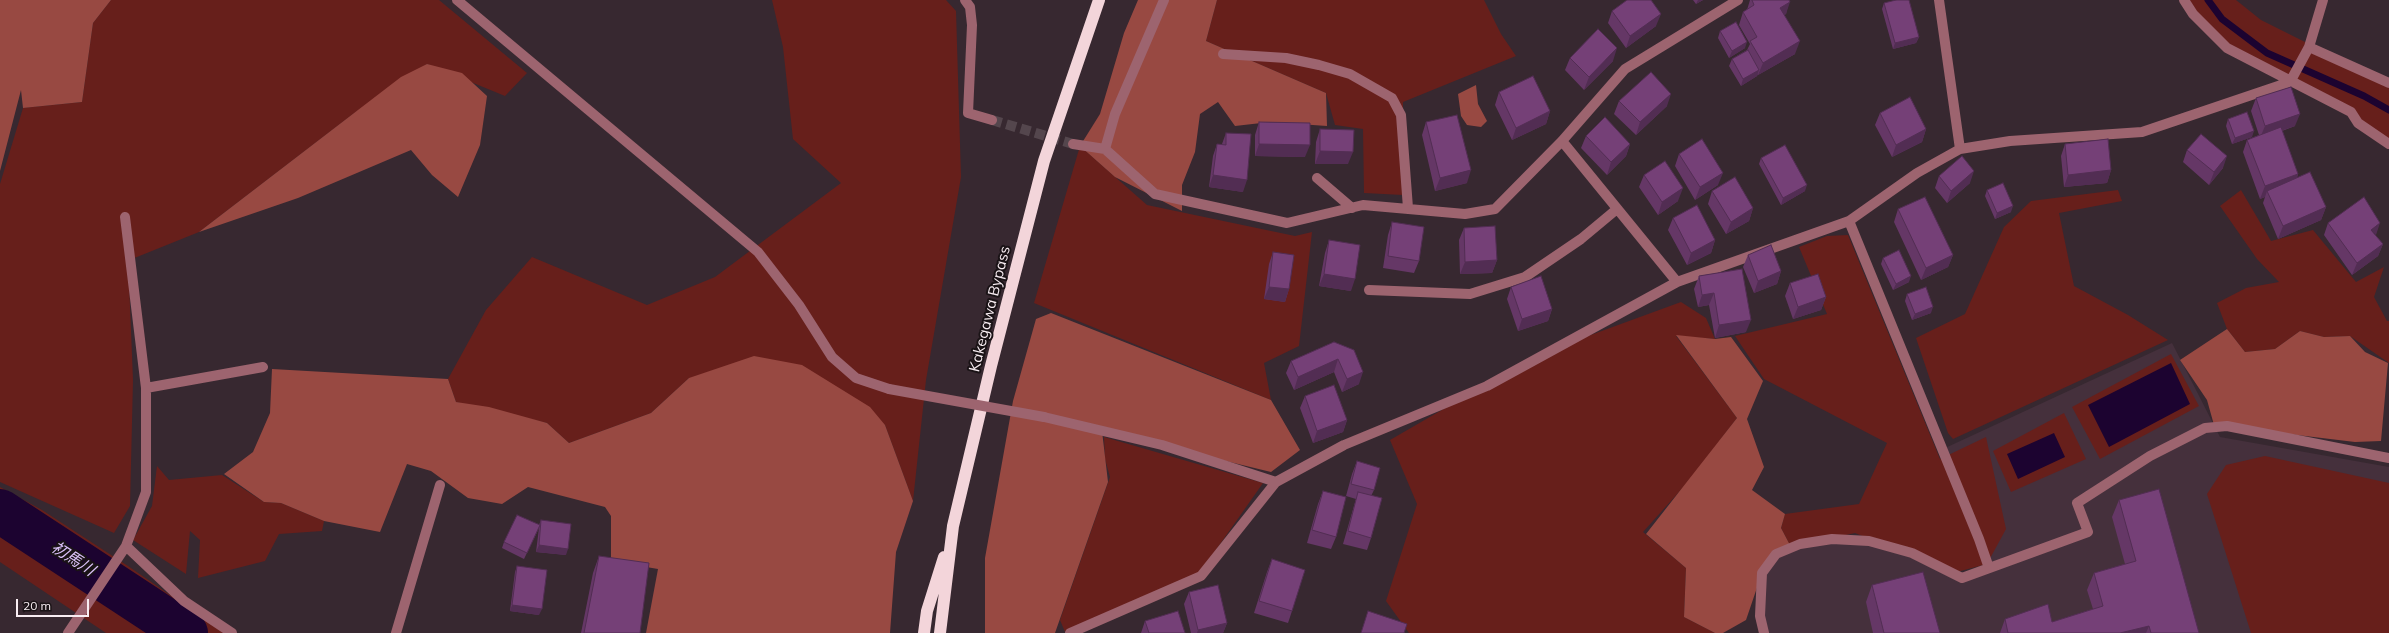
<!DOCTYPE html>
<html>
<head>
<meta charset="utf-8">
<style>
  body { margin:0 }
  #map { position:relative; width:2389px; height:633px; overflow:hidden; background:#372830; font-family:Mulish,sans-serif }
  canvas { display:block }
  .scale { position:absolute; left:16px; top:599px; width:73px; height:18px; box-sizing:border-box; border:2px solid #f8edf2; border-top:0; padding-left:5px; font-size:12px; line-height:14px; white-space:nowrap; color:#f8edf2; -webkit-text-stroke:3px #1a1316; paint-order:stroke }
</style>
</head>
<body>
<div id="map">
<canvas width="2389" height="633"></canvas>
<div class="scale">20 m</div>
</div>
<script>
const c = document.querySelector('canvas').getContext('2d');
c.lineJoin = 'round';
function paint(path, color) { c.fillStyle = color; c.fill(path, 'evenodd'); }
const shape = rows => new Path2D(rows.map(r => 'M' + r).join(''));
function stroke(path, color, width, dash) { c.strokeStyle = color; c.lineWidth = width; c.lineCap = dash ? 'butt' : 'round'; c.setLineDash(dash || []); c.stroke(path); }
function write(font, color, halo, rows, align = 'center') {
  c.font = font + ' Mulish,"Noto Sans JP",sans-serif'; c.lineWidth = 4; c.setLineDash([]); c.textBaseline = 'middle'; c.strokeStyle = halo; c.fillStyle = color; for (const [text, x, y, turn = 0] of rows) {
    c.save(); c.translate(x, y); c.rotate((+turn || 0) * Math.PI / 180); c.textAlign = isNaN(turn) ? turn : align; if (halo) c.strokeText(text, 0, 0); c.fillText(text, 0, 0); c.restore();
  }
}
paint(shape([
  [2172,343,2220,437,2389,467,2389,633,1765,633,1762,573,1782,551,1832,539,1912,553,1962,578,1989,568,1943,449]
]), '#45303c');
paint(shape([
  [111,0,439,0,527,73,505,96,427,64,353,114,199,232,132,259,127,232,133,380,130,506,114,533,0,482,0,184,23,108,82,102,93,23],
  [772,0,946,0,956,11,961,177,926,380,913,501,885,425,689,378,651,413,569,443,547,423,456,402,448,379,486,310,532,257,647,305,715,277,841,183,793,139,783,47],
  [1217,0,1484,0,1501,34,1516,56,1403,102,1403,195,1364,193,1363,129,1335,125,1326,93,1206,41],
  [2184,0,2236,0,2261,20,2389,84,2389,143,2367,129,2355,110,2222,43],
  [1080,146,1147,205,1295,236,1312,232,1299,346,1264,363,1271,400,1034,303],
  [2118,190,2122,201,2059,213,2074,286,2128,315,2168,340,1953,439,1948,433,1916,338,1965,314,2004,227,2031,201],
  [2241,190,2271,241,2313,230,2356,282,2384,267,2374,297,2387,321,2389,321,2389,363,2350,336,2324,337,2300,331,2275,349,2245,352,2227,329,2217,303,2246,288,2279,282,2257,259,2220,206],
  [1848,235,1940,459,1986,437,2006,529,1987,564,1953,573,1855,533,1791,547,1781,528,1785,514,1859,504,1887,443,1764,379,1735,336,1827,314,1799,247,1827,236],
  [1681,302,1706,318,1715,339,1676,336,1737,418,1688,482,1643,532,1686,568,1684,617,1715,633,1409,633,1386,601,1417,504,1390,440,1473,392,1558,347],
  [2171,354,2199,406,2100,459,2072,407],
  [2064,413,2086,459,2011,492,1993,451],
  [1104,437,1263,483,1199,574,1065,632,1060,620,1110,477,1105,459],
  [2265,456,2389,483,2389,633,2251,633,2207,494,2226,465],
  [157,466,169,480,222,475,264,502,281,503,324,521,322,531,279,534,265,561,198,578,200,540,190,531,186,574,133,540,152,506],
  [0,487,42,510,128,566,225,633,106,633,0,562]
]), '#671f1b');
paint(shape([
  [0,0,111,0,93,23,82,102,23,108,21,90,0,171],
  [1138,0,1217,0,1206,41,1326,93,1327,126,1270,122,1235,126,1218,102,1200,114,1195,152,1182,185,1182,211,1115,177,1080,146,1100,114,1124,33],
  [427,64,462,73,487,96,480,145,458,197,432,175,411,150,298,198,199,232,401,77],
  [1476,85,1478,104,1487,121,1481,127,1467,125,1461,116,1458,94],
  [1051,313,1271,400,1300,450,1271,472,1102,431,1108,482,1055,633,985,633,985,558,1013,401,1036,319],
  [2227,329,2245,352,2275,349,2300,331,2324,337,2350,336,2365,352,2388,363,2381,441,2355,442,2214,425,2207,400,2180,360],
  [1676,335,1715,339,1731,337,1763,381,1747,419,1764,467,1752,490,1785,514,1781,528,1791,547,1774,551,1762,573,1746,620,1723,633,1715,633,1684,617,1686,568,1646,534,1737,418],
  [754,356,802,365,870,407,885,425,913,501,896,552,890,633,646,633,658,569,611,561,611,516,605,507,528,487,502,504,468,498,431,471,407,464,380,532,324,521,281,503,264,502,224,474,253,452,270,413,272,369,448,379,456,402,489,407,547,423,569,443,651,413,689,378]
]), '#984942');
paint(shape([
  [2171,363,2190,404,2109,447,2088,405],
  [2054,433,2065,457,2018,479,2007,454]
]), '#1c0330');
stroke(shape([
  [2208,0,2222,19,2267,53,2364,96,2389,110]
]), '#1c0330', 7);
stroke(shape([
  [0,511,186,633]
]), '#1c0330', 44);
stroke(shape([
  [992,120,1073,144]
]), '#54464d', 10, [10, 5]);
stroke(shape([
  [457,0,758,252,799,305,832,357,856,378,889,389],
  [965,0,970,7,972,25,968,113,992,120],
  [1939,0,1960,149],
  [2184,0,2193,14,2227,48,2351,112,2358,123,2389,144],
  [2309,47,2389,83],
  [1223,54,1286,58,1319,65,1350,74,1392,98,1401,115,1408,208],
  [1562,141,1677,282],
  [1073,144,1105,149,1155,194,1287,223,1363,205,1465,214,1495,209,1562,141,1625,69,1738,0],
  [1105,149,1115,114,1164,0],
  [1317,178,1352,208],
  [1849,221,1979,539,1989,568],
  [1369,290,1470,294,1525,277,1581,239,1617,209],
  [146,388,263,367],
  [1044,417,1162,445,1276,482],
  [126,546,184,601,232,633],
  [68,633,126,546,146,492,146,388,125,217],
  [396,633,440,485],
  [1070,633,1201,576,1276,482,1344,445,1487,386,1677,282,1849,221,1917,173,1960,149,2010,141,2142,132,2290,82,2309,47,2323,0],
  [1764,633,1760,616,1762,573,1776,554,1800,544,1832,539,1869,541,1912,553,1962,578,2088,532,2077,503,2150,456,2205,428,2227,426,2389,458]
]), '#9d646f', 10);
stroke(shape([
  [924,633,927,611,944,557],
  [940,633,953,526,991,366,1044,161,1099,0]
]), '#f3d5da', 12);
stroke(shape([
  [889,389,1044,417]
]), '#9d646f', 10);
paint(shape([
  [1693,0,1703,0,1696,4],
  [1750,0,1789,0,1786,14,1784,15,1795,54,1758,75,1758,74,1757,76,1741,86,1729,66,1732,59,1747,50,1750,44,1739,25,1743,12,1747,10],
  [1884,3,1919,37,1916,43,1893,49,1882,9],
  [1612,11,1656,26,1626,48,1608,23],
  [1720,31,1745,48,1729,58,1718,38],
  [1570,58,1613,61,1584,90,1565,70],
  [1499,92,1550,111,1546,124,1512,140,1495,105],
  [2256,98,2295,126,2282,131,2298,174,2297,178,2326,207,2321,220,2278,239,2263,203,2265,197,2260,199,2243,152,2247,140,2259,135,2251,111],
  [1619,101,1667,106,1636,135,1614,114],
  [1880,113,1926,129,1922,142,1892,157,1875,125],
  [2228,119,2252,137,2232,144,2226,126],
  [1259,122,1305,157,1255,156,1255,135],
  [1426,122,1467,183,1435,191,1422,135],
  [1320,129,1348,164,1315,164,1316,142],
  [1226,133,1243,192,1209,187,1213,156,1217,144,1222,144],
  [1586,136,1630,144,1626,156,1607,175,1581,148],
  [2065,144,2111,170,2107,183,2064,187,2061,156],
  [2187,150,2223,168,2209,185,2183,162],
  [1679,154,1718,185,1695,200,1675,166],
  [1761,158,1805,191,1781,205,1759,164],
  [1644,175,1678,201,1658,215,1639,187],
  [1939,176,1970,183,1947,203,1935,188],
  [1987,190,2011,212,1995,219,1985,196],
  [1712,191,1753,208,1749,221,1726,234,1708,204],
  [1898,209,1953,255,1948,267,1921,280,1894,222],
  [1673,218,1715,240,1711,253,1687,265,1668,230],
  [1392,222,1419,261,1414,273,1383,268,1388,235],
  [2328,223,2375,235,2383,244,2378,256,2352,275,2324,235],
  [1464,228,1497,260,1492,273,1460,274,1459,240],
  [1329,240,1351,291,1319,286,1325,253],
  [1273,252,1289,289,1285,302,1264,299,1269,264],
  [1748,255,1781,271,1777,284,1754,293,1743,267],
  [1883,258,1909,282,1893,290,1881,264],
  [1742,269,1746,332,1715,338,1709,305,1698,307,1694,289,1699,276],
  [1790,283,1826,297,1821,310,1793,319,1785,296],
  [1511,287,1552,309,1548,321,1518,331,1507,299],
  [1907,294,1931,313,1912,320,1905,301],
  [1334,342,1359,384,1342,392,1334,372,1294,390,1286,373,1291,361],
  [1305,396,1347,420,1343,432,1313,443,1300,408],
  [1357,461,1374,490,1371,496,1371,538,1367,550,1343,544,1356,499,1346,496,1352,474],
  [1323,491,1336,537,1331,549,1307,543,1318,504],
  [2119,500,2199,633,2000,633,2005,619,2052,622,2093,609,2087,590,2094,573,2125,564,2112,517],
  [541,520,566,555,536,552,539,528,524,559,502,548,504,542,539,525],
  [599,556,640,633,581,633,593,573],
  [1272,559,1292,611,1288,623,1254,613,1267,572],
  [517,566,539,615,510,611,515,572],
  [1872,585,1940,633,1873,633,1866,602],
  [1189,592,1227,623,1223,633,1191,633,1184,604],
  [1145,621,1185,633,1141,633]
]), '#653766');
paint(shape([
  [1698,0,1703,0,1696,4],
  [1790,2,1786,14,1776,20,1780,8],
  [1661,14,1656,26,1626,48,1630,36],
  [1919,37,1916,43,1893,49,1895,43],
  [1800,41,1795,54,1758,75,1763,63],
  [1747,42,1745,48,1729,58,1732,51],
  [1617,48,1613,61,1584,90,1589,77],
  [1759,70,1757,76,1741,86,1743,79],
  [1671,94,1667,106,1636,135,1640,122],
  [1550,111,1546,124,1512,140,1516,128],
  [2300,114,2295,126,2260,138,2265,126],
  [1926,129,1922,142,1892,157,1896,145],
  [2254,131,2252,137,2232,144,2235,138],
  [1259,144,1310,145,1305,157,1255,156],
  [1630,144,1626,156,1607,175,1611,162],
  [1320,151,1353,152,1348,164,1315,164],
  [2227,156,2223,168,2209,185,2214,172],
  [1471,170,1467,183,1435,191,1440,178],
  [2111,170,2107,183,2064,187,2068,175],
  [1974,171,1970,183,1947,203,1951,191],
  [1723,173,1718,185,1695,200,1700,187],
  [2298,174,2294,186,2267,191,2265,197,2260,199,2265,186],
  [1213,175,1247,180,1243,192,1209,187],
  [1807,185,1805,191,1781,205,1783,198],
  [1683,188,1678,201,1658,215,1662,202],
  [2013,206,2011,212,1995,219,1997,213],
  [2326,207,2321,220,2278,239,2283,226],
  [1753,208,1749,221,1726,234,1731,222],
  [2380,223,2376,235,2371,230],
  [1715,240,1711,253,1687,265,1691,253],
  [2383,244,2378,256,2352,275,2357,263],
  [1953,255,1948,267,1921,280,1926,268],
  [1497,260,1492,273,1460,274,1465,262],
  [1781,271,1777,284,1754,293,1758,281],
  [1324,274,1355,279,1351,291,1319,286],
  [1911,276,1909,282,1893,290,1896,284],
  [1269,287,1289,289,1285,302,1264,299],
  [1714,293,1709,305,1698,307,1702,295],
  [1826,297,1821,310,1793,319,1798,307],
  [1933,307,1931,313,1912,320,1915,314],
  [1552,309,1548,321,1518,331,1522,319],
  [1751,320,1746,332,1715,338,1719,325],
  [1338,359,1334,372,1294,390,1298,377],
  [1363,372,1359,384,1342,392,1347,379],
  [1347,420,1343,432,1313,443,1317,431],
  [539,545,568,549,566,555,536,552],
  [512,605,542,609,539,615,510,611],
  [1227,623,1223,633,1197,633,1198,630],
  [2149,626,2146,633,2120,633]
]), '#522d53');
const building = shape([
  [1627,0,1651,0,1661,14,1630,36,1612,11,1627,0],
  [1752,0,1789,0,1790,2,1780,8,1800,41,1763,63,1750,41,1757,37,1743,12,1754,5,1752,0],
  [1896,0,1909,0,1919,37,1895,43,1884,3,1896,0],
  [1736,22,1747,42,1732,51,1720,31,1736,22],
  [1598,29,1617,48,1589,77,1570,58,1598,29],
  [1748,50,1759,70,1743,79,1732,59,1748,50],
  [1651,72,1671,94,1640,122,1619,101,1651,72],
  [1533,76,1550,111,1516,128,1499,92,1533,76],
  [2291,87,2300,114,2265,126,2256,98,2291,87],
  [1910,97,1926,129,1896,145,1880,113,1910,97],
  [2247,112,2254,131,2235,138,2228,119,2247,112],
  [1457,115,1471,170,1440,178,1426,122,1457,115],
  [1605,117,1630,144,1611,162,1586,136,1605,117],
  [1259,122,1310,123,1310,145,1259,144,1259,122],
  [2281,127,2298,174,2265,186,2247,140,2281,127],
  [1320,129,1354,130,1353,152,1320,151,1320,129],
  [1226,133,1251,134,1247,180,1213,175,1217,144,1226,145,1226,133],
  [2201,134,2227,156,2214,172,2187,150,2201,134],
  [1702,139,1723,173,1700,187,1679,154,1702,139],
  [2108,139,2111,170,2068,175,2065,144,2108,139],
  [1785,145,1807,185,1783,198,1761,158,1785,145],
  [1962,156,1974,171,1951,191,1939,176,1962,156],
  [1665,161,1683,188,1662,202,1644,175,1665,161],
  [2310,172,2326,207,2283,226,2267,191,2310,172],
  [1735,177,1753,208,1731,222,1712,191,1735,177],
  [2003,183,2013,206,1997,213,1987,190,2003,183],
  [1925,197,1953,255,1926,268,1898,209,1925,197],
  [2364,197,2380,223,2371,230,2383,244,2357,263,2328,223,2364,197],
  [1697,205,1715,240,1691,253,1673,218,1697,205],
  [1392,222,1424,227,1419,261,1388,256,1392,222],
  [1495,226,1497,260,1465,262,1464,228,1495,226],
  [1329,240,1360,245,1355,279,1324,274,1329,240],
  [1771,245,1781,271,1758,281,1748,255,1771,245],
  [1899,250,1911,276,1896,284,1883,258,1899,250],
  [1273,252,1294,255,1289,289,1269,287,1273,252],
  [1742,269,1751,320,1719,325,1714,293,1702,295,1699,276,1742,269],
  [1818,274,1826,297,1798,307,1790,283,1818,274],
  [1541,276,1552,309,1522,319,1511,287,1541,276],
  [1926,287,1933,307,1915,314,1907,294,1926,287],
  [1334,342,1354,350,1363,372,1347,379,1338,359,1298,377,1291,361,1334,342],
  [1334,385,1347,420,1317,431,1305,396,1334,385],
  [1357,461,1380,468,1374,490,1351,484,1357,461],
  [2159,489,2199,633,2151,633,2149,626,2120,633,2008,633,2005,619,2048,604,2052,622,2103,606,2094,573,2136,561,2119,500,2159,489],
  [1323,491,1346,497,1336,537,1312,530,1323,491],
  [1358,492,1382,498,1371,538,1348,531,1358,492],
  [517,515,540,525,527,553,504,542,517,515],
  [541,520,571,524,568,549,539,545,541,520],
  [599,556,649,563,640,633,584,633,599,556],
  [1272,559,1305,570,1292,611,1259,601,1272,559],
  [517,566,547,570,542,609,512,605,517,566],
  [1923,572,1940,633,1884,633,1872,585,1923,572],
  [1218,585,1227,623,1198,630,1189,592,1218,585],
  [1178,611,1185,633,1149,633,1145,621,1178,611],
  [1368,611,1407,624,1404,633,1361,633,1368,611]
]);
paint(building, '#754077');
stroke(building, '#522d53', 1);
write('15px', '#f8edf2', '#1a1316', [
  ["Kakegawa Bypass",990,309,-76]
]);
write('italic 16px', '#dbc1f9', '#1a1316', [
  ["初馬川",73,559,33]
]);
</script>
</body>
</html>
